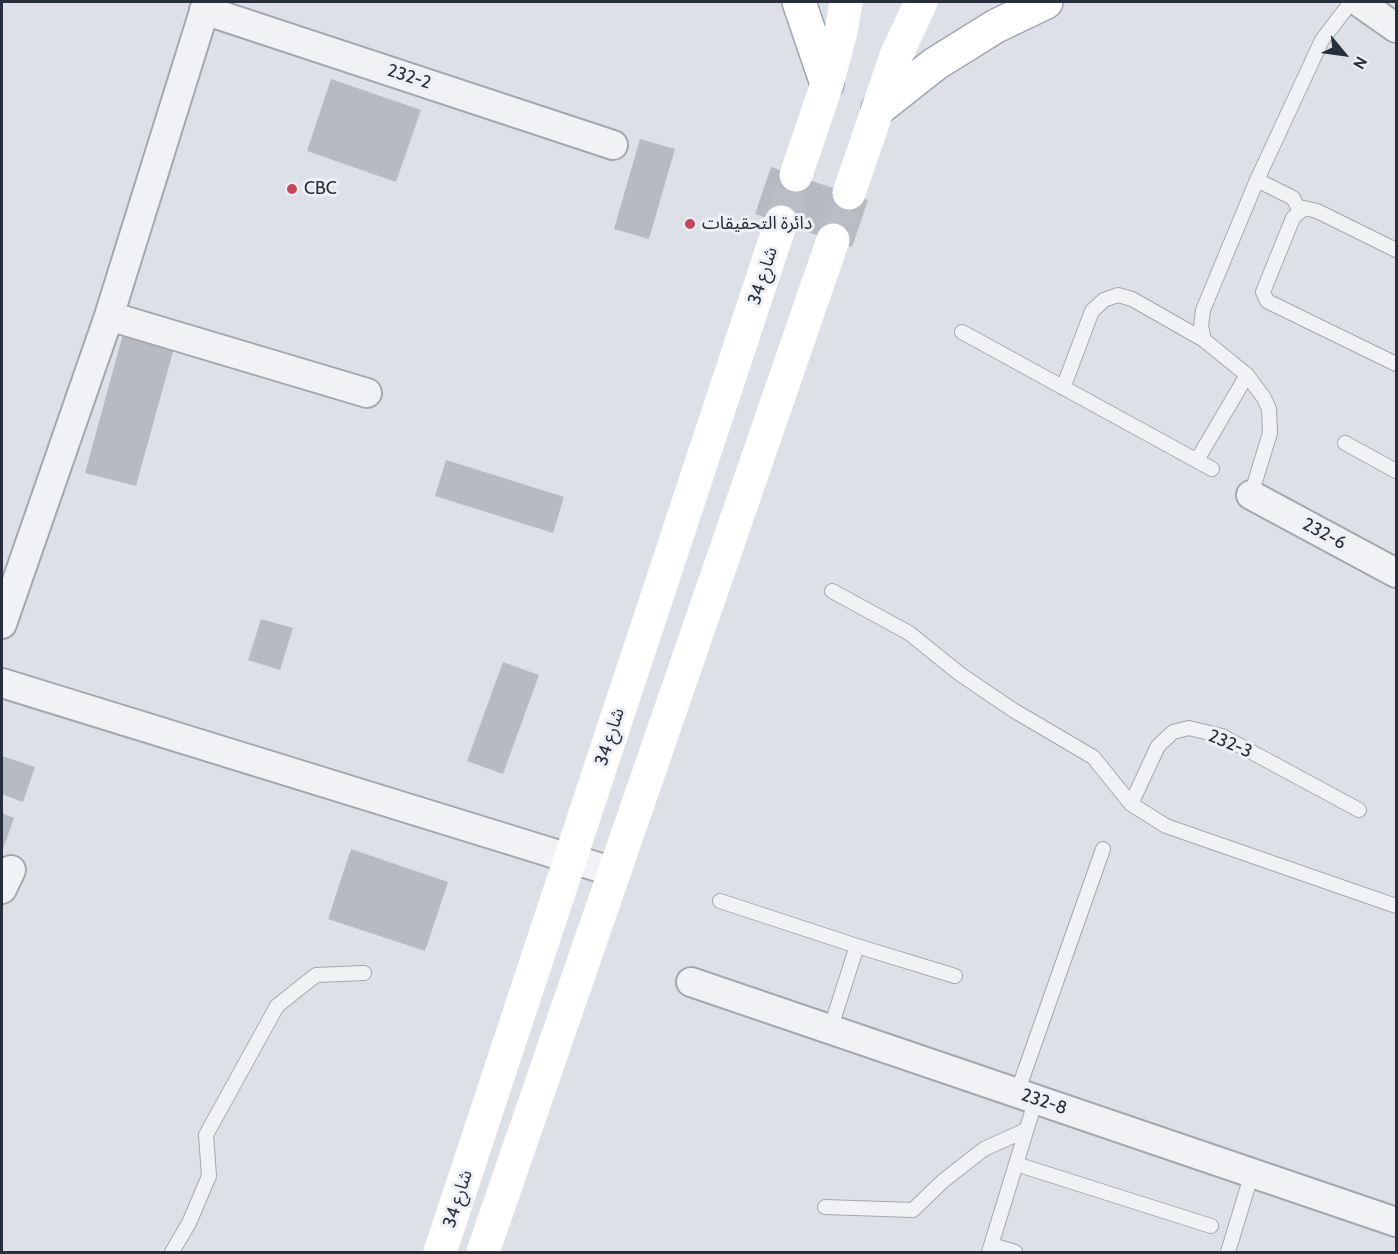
<!DOCTYPE html>
<html>
<head>
<meta charset="utf-8">
<style>
  body { margin:0 }
  #map { position:relative; width:1398px; height:1254px; overflow:hidden; background:#dde1e7; font-family:Cabin,sans-serif }
  canvas { display:block }
  .frame { position:absolute; inset:0; border:3px solid #272f3c; pointer-events:none }
  .north { position:absolute; left:1314px; top:24px; width:60px; height:60px; -webkit-text-stroke:4px #edf0f4; paint-order:stroke; rotate:119deg; font-size:16px; font-weight:700; line-height:24px; text-align:center; color:#272f3c }
  .north::after { content:''; display:block; margin:auto; width:21px; height:27px; background:#272f3c; clip-path:polygon(50% 0,100% 100%,50% 72%,0 100%) }
</style>
</head>
<body>
<div id="map">
<canvas width="1398" height="1254"></canvas>
<div class="frame"></div>
<div class="north">N</div>
</div>
<script>
const c = document.querySelector('canvas').getContext('2d');
c.lineJoin = 'round';
function paint(path, color) { c.fillStyle = color; c.fill(path, 'evenodd'); }
const shape = rows => new Path2D(rows.map(r => 'M' + r).join(''));
function stroke(path, color, width, dash) { c.strokeStyle = color; c.lineWidth = width; c.lineCap = dash ? 'butt' : 'round'; c.setLineDash(dash || []); c.stroke(path); }
function write(font, color, halo, rows, align = 'center') {
  c.font = font + ' Cabin,"Noto Sans Arabic",sans-serif'; c.lineWidth = 6; c.setLineDash([]); c.textBaseline = 'middle'; c.strokeStyle = halo; c.fillStyle = color; for (const [text, x, y, turn = 0] of rows) {
    c.save(); c.translate(x, y); c.rotate((+turn || 0) * Math.PI / 180); c.textAlign = isNaN(turn) ? turn : align; if (halo) c.strokeText(text, 0, 0); c.fillText(text, 0, 0); c.restore();
  }
}
paint(shape([
  [331,79,421,110,396,182,307,151],
  [640,139,675,149,649,239,614,229],
  [771,167,868,200,852,247,755,214],
  [123,334,174,348,136,486,85,473],
  [446,460,564,497,553,533,435,496],
  [261,619,293,628,280,670,248,660],
  [503,662,539,675,503,774,467,761],
  [2,756,35,767,23,802,2,794],
  [2,813,14,818,2,852],
  [351,849,448,882,425,951,328,919]
]), '#b5bac3');
stroke(shape([
  [781,222,796,175],
  [833,240,849,193]
]), '#b9bdc5', 33, [33, 16]);
const lane = shape([
  [1257,180,1293,198,1300,211],
  [1396,250,1317,211,1304,208,1293,218,1263,292,1267,301,1271,303,1396,364],
  [962,332,1212,469],
  [1063,388,1092,311,1104,300,1118,295,1132,299,1204,340],
  [1345,443,1396,471],
  [1197,460,1247,375],
  [1251,495,1270,433,1269,409,1264,398,1247,375,1204,340,1201,326,1203,310,1257,180,1322,40,1351,2],
  [832,591,909,633,960,674,1013,710,1093,757,1131,804,1166,826,1396,906],
  [1131,804,1158,746,1173,732,1189,728,1222,736,1359,810],
  [720,901,857,946,955,976],
  [830,1030,857,946],
  [1017,1093,1103,849],
  [1016,1164,1211,1226],
  [825,1207,913,1210,943,1181,984,1149,1026,1130],
  [992,1245,1015,1252],
  [172,1252,189,1223,209,1176,206,1135,277,1006,316,975,364,973],
  [989,1252,1036,1099],
  [1228,1252,1252,1173]
]);
const street = shape([
  [1359,2,1396,28],
  [204,10,613,145],
  [109,316,367,393],
  [1251,495,1396,573],
  [2,624,109,316,207,2],
  [2,683,614,872],
  [2,889,11,870],
  [691,982,1396,1222]
]);
const primary = shape([
  [799,2,827,84],
  [878,109,935,64,996,26,1046,2]
]);
stroke(lane, '#a3a8b0', 16);
stroke(street, '#a3a8b0', 32);
stroke(primary, '#9da6b2', 36);
stroke(lane, '#f0f2f5', 14);
stroke(street, '#f0f2f5', 28);
stroke(shape([
  [796,175,827,84,841,32,846,2],
  [849,193,896,56,921,2],
  [440,1252,781,222],
  [483,1252,833,240]
]), '#fff', 33);
stroke(primary, '#fff', 33);
for (const [x, y, r, color] of [
  [292,189,6,"#c8465c"],
  [690,224,6,"#c8465c"]
]) { const dot = new Path2D(); dot.arc(x, y, r, 0, 2 * Math.PI); c.fillStyle = color; c.fill(dot); stroke(dot, '#edf0f4', 2); }
write('18px', '#272f3c', '#edf0f4', [
  ["232-2",409,77,18],
  ["شارع 34",763,276,-72],
  ["232-6",1324,534,28],
  ["شارع 34",610,737,-72],
  ["232-3",1230,744,23],
  ["232-8",1044,1102,19],
  ["شارع 34",458,1199,-72]
]);
write('18px', '#272f3c', '#edf0f4', [
  ["CBC",304,189],
  ["دائرة التحقيقات",702,224]
], 'left');
</script>
</body>
</html>
